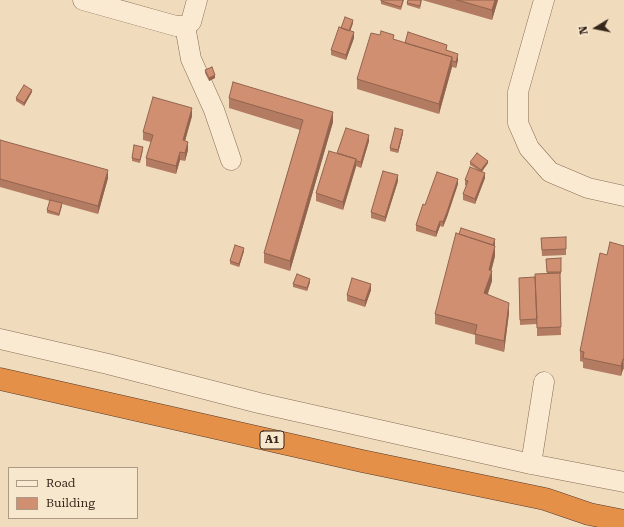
<!DOCTYPE html>
<html>
<head>
<meta charset="utf-8">
<style>
  body { margin:0 }
  #map { position:relative; width:624px; height:527px; overflow:hidden; background:#f0dcbd; font-family:"Roboto Serif",serif }
  canvas { display:block }
  .legend { position:absolute; left:8px; top:467px; width:130px; height:52px; box-sizing:border-box; background:#f7e7cd; border:1px solid #aa9a86; margin:0; padding:5px 7px; list-style:none; font-size:12px; color:#37261b }
  .legend li { display:flex; align-items:center; gap:8px; height:20px }
  .legend b { width:20px; border:1px solid #aa9a86 }
  .north { position:absolute; left:576px; top:8px; width:40px; height:40px; -webkit-text-stroke:3px #f7e7cd; paint-order:stroke; rotate:260deg; font-size:11px; font-weight:700; line-height:16px; text-align:center; color:#37261b }
  .north::after { content:''; display:block; margin:auto; width:14px; height:18px; background:#37261b; clip-path:polygon(50% 0,100% 100%,50% 72%,0 100%) }
</style>
</head>
<body>
<div id="map">
<canvas width="624" height="527"></canvas>
<ul class="legend">
<li><b style="height:5px;background:#faead1"></b>Road</li>
<li><b style="height:11px;background:#d08f71"></b>Building</li>
</ul>
<div class="north">N</div>
</div>
<script>
const c = document.querySelector('canvas').getContext('2d');
c.lineJoin = 'round';
const shape = rows => new Path2D(rows.map(r => 'M' + r).join(''));
function stroke(path, color, width, dash) { c.strokeStyle = color; c.lineWidth = width; c.lineCap = dash ? 'butt' : 'round'; c.setLineDash(dash || []); c.stroke(path); }
function paint(path, color) { c.fillStyle = color; c.fill(path, 'evenodd'); }
function write(font, color, halo, rows, align = 'center') {
  c.font = font + ' "Roboto Serif",serif'; c.lineWidth = 4; c.setLineDash([]); c.textBaseline = 'middle'; c.strokeStyle = halo; c.fillStyle = color; for (const [text, x, y, turn = 0] of rows) {
    c.save(); c.translate(x, y); c.rotate((+turn || 0) * Math.PI / 180); c.textAlign = isNaN(turn) ? turn : align; if (halo) c.strokeText(text, 0, 0); c.fillText(text, 0, 0); c.restore();
  }
}
const minor = shape([
  [83,0,176,26,185,26,191,22,197,0],
  [544,0,518,92,518,123,529,148,550,172,588,188,624,196],
  [185,26,191,59,214,110,231,160],
  [0,339,108,364,259,403,531,464,624,482],
  [531,464,544,382]
]);
const highway = shape([
  [0,379,362,461,545,499,589,514,624,521]
]);
stroke(minor, '#886c56', 21);
stroke(highway, '#553a2b', 23);
stroke(minor, '#faead1', 20);
stroke(highway, '#e49049', 22);
paint(shape([
  [381,0,404,0,401,10,381,4],
  [422,0,420,9,407,5,407,3],
  [422,0,498,0,492,20],
  [353,23,350,31,354,38,346,60,331,55,331,50,341,28],
  [394,40,405,43,447,51,458,60,456,68,452,67,439,114,357,89,357,79],
  [205,70,215,78,209,81,205,73],
  [32,92,24,106,16,101,16,98],
  [229,98,333,122,290,271,264,263,264,253,300,130,229,108],
  [192,116,185,141,188,150,185,161,180,160,176,174,146,166,146,158,151,142,143,140,143,132],
  [403,133,398,153,390,151,390,148],
  [0,140,108,178,98,214,62,204,59,216,47,213,47,210,50,201,0,187],
  [369,141,361,168,356,166,343,210,316,201,316,193,337,153],
  [143,150,140,163,132,161,132,158],
  [470,162,488,163,482,172,485,178,475,204,463,200,463,194,467,186,465,185,465,180,478,170,470,165],
  [398,181,385,222,371,218,371,212],
  [458,184,447,217,443,227,440,226,436,237,416,231,416,225,425,205],
  [541,238,566,249,566,255,542,256],
  [495,245,495,256,491,271,492,281,488,294,509,313,504,352,475,344,475,335,435,324,435,314],
  [624,246,624,370,623,369,621,376,583,368,583,362,580,361,580,351,607,255],
  [244,251,239,267,230,264,230,261],
  [561,258,561,274,560,274,561,335,537,336,537,324,520,325,519,278,535,277,547,274,546,259],
  [310,282,307,291,293,287,293,284],
  [371,290,365,307,347,301,347,295]
]), '#b37b61');
paint(shape([
  [495,0,498,0,492,20,492,10],
  [353,20,353,23,349,35,349,32],
  [354,32,354,38,346,60,346,55],
  [458,54,458,60,456,68,456,62],
  [452,57,452,67,439,114,439,104],
  [215,75,215,78,209,81,209,78],
  [32,90,32,92,24,106,24,103],
  [192,108,192,116,183,148,183,140],
  [333,112,333,122,290,271,290,261],
  [403,130,403,133,398,153,398,150],
  [369,135,369,141,361,168,361,162],
  [188,142,188,150,185,161,185,153],
  [180,152,180,160,176,174,176,166],
  [356,159,356,167,343,210,343,202],
  [488,161,488,163,481,172,481,170],
  [108,170,108,178,98,214,98,206],
  [485,173,485,178,475,204,475,199],
  [398,175,398,181,385,222,385,217],
  [458,179,458,184,447,217,443,227,443,222],
  [62,203,62,206,59,216,59,214],
  [440,221,440,226,436,237,436,232],
  [495,239,495,256,489,280,489,270,492,249],
  [244,248,244,251,239,267,239,264],
  [492,271,492,281,484,303,484,293],
  [310,279,310,282,307,291,307,288],
  [371,284,371,290,365,307,365,301],
  [509,303,509,313,504,352,504,341],
  [623,359,623,369,621,376,621,366]
]), '#92644f');
const building = shape([
  [381,0,403,0,401,7,381,1,381,0],
  [408,0,421,0,420,6,407,3,408,0],
  [457,0,495,0,492,10,457,0],
  [345,17,353,20,349,31,341,28,345,17],
  [339,27,354,32,346,55,331,50,339,27],
  [381,31,394,35,393,39,452,57,439,104,357,79,371,33,380,35,381,31],
  [408,32,447,45,446,50,458,54,456,62,452,61,452,57,405,43,408,32],
  [212,67,215,75,209,78,205,70,212,67],
  [233,82,333,112,290,261,264,253,303,120,229,98,233,82],
  [24,85,32,90,24,103,16,98,24,85],
  [153,97,192,108,183,140,188,142,185,153,180,152,176,166,146,158,153,135,143,132,153,97],
  [346,128,369,135,361,162,356,161,356,159,337,153,346,128],
  [395,128,403,130,398,150,390,148,395,128],
  [0,140,108,170,98,206,0,179,0,140],
  [134,145,143,147,140,160,132,158,134,145],
  [329,151,356,159,343,202,316,193,329,151],
  [477,153,488,161,481,170,470,162,477,153],
  [470,167,485,173,475,199,463,194,468,181,465,180,470,167],
  [383,171,398,175,385,217,371,212,383,171],
  [437,172,458,179,447,212,443,222,440,221,436,232,416,225,423,204,425,205,437,172],
  [50,200,62,203,59,214,47,210,50,200],
  [461,228,495,239,493,245,459,234,461,228],
  [456,233,495,246,489,270,492,271,484,293,509,303,504,341,475,334,477,325,435,314,456,233],
  [566,237,566,249,542,250,541,238,566,237],
  [610,242,624,246,624,359,623,359,621,366,583,358,584,352,580,351,600,253,607,255,610,242],
  [235,245,244,248,239,264,230,261,235,245],
  [561,258,561,272,547,272,546,259,561,258],
  [560,273,561,327,537,328,535,274,560,273],
  [297,274,310,279,307,288,293,284,297,274],
  [535,277,537,319,520,320,519,278,535,277],
  [352,278,371,284,365,301,347,295,352,278]
]);
paint(building, '#d08f71');
stroke(building, '#92644f', 1);
for (const [x, y, w] of [
  [272,440,24]
]) { const box = new Path2D(); box.roundRect(x - w / 2, y - 9, w, 18, 3); c.fillStyle = '#f7e7cd'; c.fill(box); stroke(box, '#37261b', 1); }
write('bold 11px', '#37261b', null, [
  ["A1",272,440]
]);
</script>
</body>
</html>
